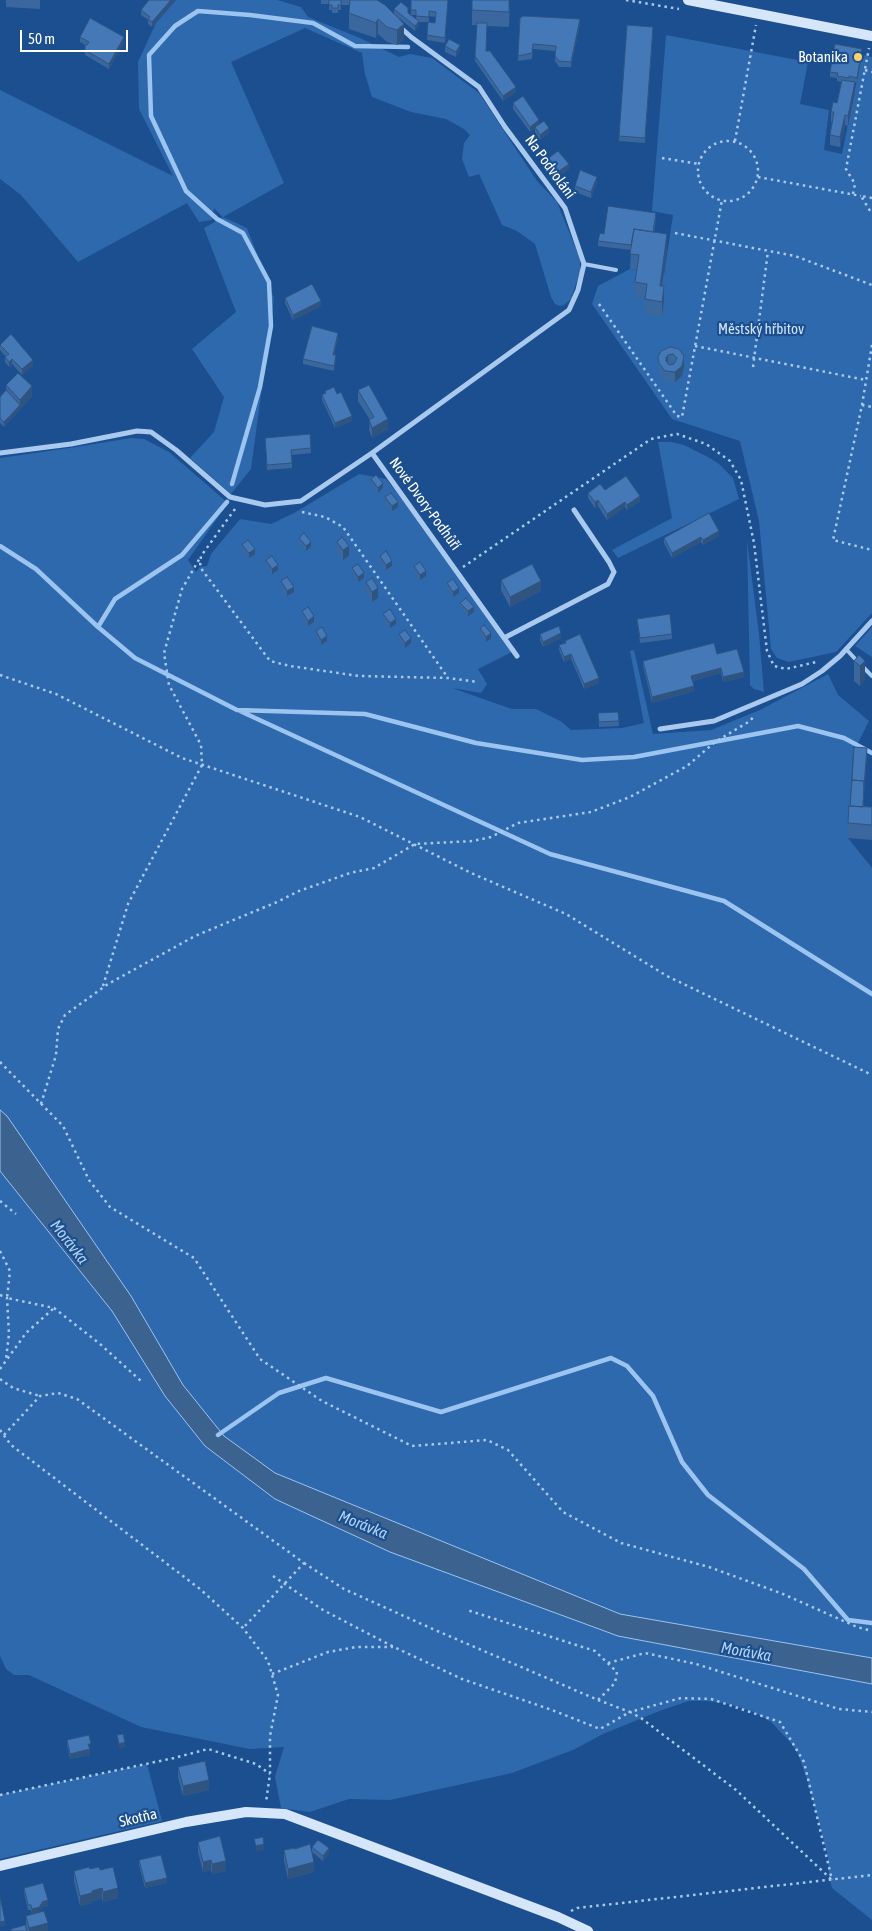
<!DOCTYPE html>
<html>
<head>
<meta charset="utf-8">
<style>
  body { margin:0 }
  #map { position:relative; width:872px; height:1931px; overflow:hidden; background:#1b4f8f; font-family:"Asap Condensed",sans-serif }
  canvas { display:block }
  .scale { position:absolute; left:20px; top:30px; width:108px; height:22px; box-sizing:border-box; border:2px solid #fff; border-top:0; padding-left:6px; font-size:15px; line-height:18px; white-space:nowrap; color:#fff; -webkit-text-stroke:4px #1b4f8f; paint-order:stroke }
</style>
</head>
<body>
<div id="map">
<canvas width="872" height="1931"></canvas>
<div class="scale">50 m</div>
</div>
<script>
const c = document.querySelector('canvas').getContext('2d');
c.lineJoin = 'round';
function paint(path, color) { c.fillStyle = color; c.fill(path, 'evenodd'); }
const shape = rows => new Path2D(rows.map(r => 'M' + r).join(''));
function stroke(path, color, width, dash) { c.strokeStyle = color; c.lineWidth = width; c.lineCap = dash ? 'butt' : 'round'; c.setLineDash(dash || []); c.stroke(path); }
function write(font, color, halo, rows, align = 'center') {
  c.font = font + ' "Asap Condensed",sans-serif'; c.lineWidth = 4.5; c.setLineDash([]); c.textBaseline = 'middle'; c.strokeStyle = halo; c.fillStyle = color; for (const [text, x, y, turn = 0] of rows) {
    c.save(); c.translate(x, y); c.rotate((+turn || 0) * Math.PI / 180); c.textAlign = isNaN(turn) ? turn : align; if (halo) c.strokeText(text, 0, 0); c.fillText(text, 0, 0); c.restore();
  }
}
paint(shape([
  [176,0,277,0,301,7,308,17,360,38,399,57,410,54,432,58,479,93,537,181,557,202,580,259,580,272,571,299,564,305,560,306,555,304,551,297,535,244,517,231,502,225,479,174,469,177,462,159,464,143,470,135,464,129,446,119,411,112,372,97,365,74,362,53,305,28,231,62,284,183,223,217,247,228,274,298,251,469,231,494,190,458,214,432,224,397,192,349,236,312,204,228,223,217,214,208,212,220,199,222,187,203,78,262,21,195,0,179,0,90,173,176,139,109,138,62,156,23],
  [666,35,808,62,800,104,829,110,824,150,842,154,862,55,872,57,872,613,836,652,789,662,777,658,771,649,759,521,740,441,672,419,592,304,598,286,630,269,664,275,673,215,652,211],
  [131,438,144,439,169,452,228,503,188,560,196,572,200,567,207,566,211,554,240,519,271,524,294,513,359,474,386,479,414,514,512,652,478,669,487,684,481,693,452,688,512,709,536,709,562,722,571,730,622,728,644,723,630,651,634,650,653,734,711,730,760,710,828,674,838,695,869,721,853,753,848,838,872,868,872,1658,620,1614,275,1473,224,1436,183,1385,131,1296,7,1116,0,1110,0,458,76,447],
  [658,442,671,442,684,445,708,457,719,464,733,478,739,499,618,558,612,550,672,518],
  [747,540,759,634,764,692,754,689,750,685],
  [872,627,872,657,855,646],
  [0,1171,112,1311,165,1396,205,1446,275,1499,618,1636,872,1684,872,1920,832,1888,829,1877,828,1856,807,1779,798,1754,791,1743,771,1722,754,1712,725,1703,707,1701,689,1701,662,1710,603,1734,573,1750,512,1773,390,1800,349,1799,310,1812,281,1808,275,1777,284,1747,250,1749,141,1727,29,1675,14,1675,6,1669,0,1656],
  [147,1764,162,1821,0,1859,0,1795]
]), '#2e69ad');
const water = shape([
  [0,1110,7,1116,131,1296,183,1385,224,1436,275,1473,620,1614,872,1658,872,1684,618,1636,390,1552,275,1499,205,1446,165,1396,112,1311,0,1171,0,1110]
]);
paint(water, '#3c6290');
stroke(water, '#9cc4f0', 1);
stroke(shape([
  [232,484,260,387,271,326,269,282,243,233,217,219,186,191,151,116,149,55,175,26,198,11,250,15,313,23,355,46,408,47],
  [0,546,36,569,98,627,135,658,237,710,365,714,476,743,582,760,634,757,798,726,844,738,872,753],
  [98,627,115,599,182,555,227,502],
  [240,711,550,854,724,901,872,994],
  [218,1435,279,1393,326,1378,441,1412,611,1358,627,1366,653,1396,682,1462,708,1495,804,1569,848,1620,872,1623]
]), '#9cc4f0', 4.5);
stroke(shape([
  [626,0,679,9],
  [865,70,872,72],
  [735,141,756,25],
  '698 171a30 30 0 1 1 60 0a30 30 0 1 1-60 0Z',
  [662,158,699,164],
  [758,177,861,196],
  [853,194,855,184,846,169,869,48],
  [872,198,861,196,872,214],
  [675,233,795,256,872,285],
  [599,304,677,416,682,417,722,200],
  [872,345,862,405,833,540,872,550],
  [695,346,866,380],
  [753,367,768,251],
  [862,405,872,407],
  [235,509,201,556,200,567,270,661,290,666,359,676,448,678,478,682],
  [302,512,325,517,343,527,448,678],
  [463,567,651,439,677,434,706,444,730,461,741,480,754,543,767,651,774,666,786,669,816,662],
  [0,675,56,694,182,758,360,817,471,873,566,914,667,976,872,1075],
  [103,986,128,904,202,765,201,745,169,685,164,653,182,589,201,556],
  [0,1062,63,1126,89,1180,110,1207,194,1258,260,1359,322,1401,412,1446,487,1440,508,1450,563,1512,621,1543,709,1567,783,1594,857,1627,872,1631],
  [41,1104,56,1055,58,1029,65,1015,108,984,195,936,277,902,299,891,350,873,374,868,415,844,473,841,491,837,518,823,591,812,630,797,687,766,715,742,750,721,755,715],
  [0,1201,16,1214],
  [0,1251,10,1271,7,1298,54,1308,100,1344,141,1381],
  [0,1295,7,1298,9,1334,6,1359],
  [0,1369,26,1333,54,1308],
  [0,1379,13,1388,40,1396],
  [0,1430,11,1445,200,1589,243,1628,268,1661,278,1695,270,1736,270,1774,266,1802],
  [4,1435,40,1396,58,1393,77,1399,304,1563,243,1628],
  [304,1563,344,1589,435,1630,598,1700,615,1683,617,1672,595,1651,467,1610],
  [273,1576,323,1610,394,1647,462,1679,552,1710,600,1729,630,1712,641,1718,736,1790,832,1880],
  [608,1663,645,1653,696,1664,839,1709,872,1712],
  [272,1674,328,1652,356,1647,393,1647],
  [598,1700,630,1712,681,1698,711,1699,780,1722,804,1762,832,1880],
  [0,1795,174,1758,208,1749,256,1764,270,1774],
  [571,1911,577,1908,872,1875]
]), '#a9c9ee', 2.5, [2.5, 4]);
stroke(shape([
  [584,264,616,270],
  [846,649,858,662],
  [863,667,872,676]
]), '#a9c9ee', 4);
stroke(shape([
  [0,453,71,444,137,431,151,432,176,450,230,497,265,505,301,501,372,453,517,656],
  [372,453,569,310,578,290,584,264,565,208,505,127,479,87,411,37,400,27],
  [504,638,608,584,614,572,609,562,574,510],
  [660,729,714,721,802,684,822,671,840,656,872,621]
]), '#a9c9ee', 5);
stroke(shape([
  [688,0,872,36],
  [0,1866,186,1822,246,1812,285,1814,558,1917,588,1931]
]), '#d6e6fa', 10);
paint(shape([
  [6,0,40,0,40,9,6,7],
  [149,0,175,0,152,27,148,24,148,20,141,15,141,10],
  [321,0,377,0,394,14,394,9,408,13,416,19,416,15,411,15,411,0,448,0,445,43,427,40,428,22,419,22,419,26,415,31,400,19,404,39,397,45,387,42,378,34,376,38,349,29,349,5,341,5,341,10,338,10,338,13,332,13,332,10,329,10,329,4,321,4],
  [429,16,436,17,435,23,429,22],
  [510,0,509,27,487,26,486,51,516,92,503,101,475,61,477,25,472,25,472,10],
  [520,18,580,24,571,67,559,67,555,61,555,51,533,49,532,59,518,61],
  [653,32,645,143,619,141,619,136],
  [80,37,124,42,109,69,85,55,85,45,80,42],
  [445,46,460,50,456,57,445,52],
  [862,54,857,83,849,81,855,92,848,126,845,125,840,147,830,145,830,135,832,122,831,122,831,112,837,103,841,82,837,81,837,78,830,77,830,72],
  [513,103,539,124,549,133,540,140,535,132,535,128,530,132,513,109],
  [546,160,569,169,555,180,546,165],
  [597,182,591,198,575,192,575,186],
  [656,218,654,232,667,249,662,286,664,301,662,317,645,314,645,298,635,297,635,282,637,270,630,269,631,250,598,246,598,241,604,234],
  [285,298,321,306,293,320,285,303],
  [338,338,334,355,336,360,334,371,303,364,303,359],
  [0,344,33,365,22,375,12,364,9,367,5,362,5,357,6,357,0,350],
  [670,347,684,366,682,376,675,382,665,381,659,373,658,357],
  [6,385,32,396,4,427,0,423,0,397,6,390],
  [358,390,388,429,372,438,369,430,370,420,358,401],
  [325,391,352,421,335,428,322,400,322,395,325,393],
  [265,438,311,448,311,453,292,455,292,468,267,470],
  [371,479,383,488,378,493,371,484],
  [605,490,640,501,627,510,625,507,607,520,598,506,595,508,588,498,588,493],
  [385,497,398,507,392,511,385,502],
  [719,536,703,545,701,542,672,558,664,543,664,538],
  [299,538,311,547,306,551,299,543],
  [337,542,349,556,343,560,337,552],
  [242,545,255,554,249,558,242,550],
  [380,556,392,566,386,570,380,561],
  [266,560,278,570,272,574,266,565],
  [414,566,426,576,420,580,414,571],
  [352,568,364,578,358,582,352,573],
  [501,580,541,591,510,607,501,590],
  [281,581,294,592,287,596,281,586],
  [366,582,378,598,372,602,366,593],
  [447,583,459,593,453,597,447,589],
  [460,603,474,612,468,616,460,608],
  [302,611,314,622,308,626,302,616],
  [383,614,396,624,390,628,383,619],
  [637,619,672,634,672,639,640,643],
  [480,628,491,639,486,642,480,634],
  [316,631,327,641,321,645,316,636],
  [399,634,411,643,405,648,399,639],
  [540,634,561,638,543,647,540,640],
  [565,641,599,683,584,689,571,659,564,662,559,650,559,645,565,643],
  [717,654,744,677,723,682,721,673,692,681,694,691,652,703,643,666,643,661],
  [859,655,865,680,860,686,854,681,854,661],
  [618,712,619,726,599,727,598,713],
  [867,753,863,807,872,807,872,840,848,838,848,823],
  [67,1740,91,1749,89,1749,90,1755,70,1759,67,1745],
  [178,1767,209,1790,183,1796,178,1777],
  [198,1842,226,1871,212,1874,211,1870,203,1872,198,1852],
  [312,1847,329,1853,323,1861,312,1852],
  [295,1849,314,1872,288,1879,284,1861,284,1850],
  [139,1860,167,1883,145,1888,139,1865],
  [90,1869,100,1870,118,1898,103,1902,102,1899,92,1901,92,1903,80,1906,74,1881,74,1871],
  [24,1888,48,1906,42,1907,42,1909,40,1910,40,1912,48,1931,27,1931,26,1926,26,1916,32,1914,31,1910,28,1910,24,1893]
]), '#3a679d');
paint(shape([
  [171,0,175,0,152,27,152,22],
  [509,0,510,0,509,27],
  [378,19,378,34,376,38,376,23],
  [580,19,580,24,571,67,571,62],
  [419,21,419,26,415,31,415,26],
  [404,24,404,39,397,45,397,30],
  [124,37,124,42,109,69,109,64],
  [460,45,460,50,456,57,456,52],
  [862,49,862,54,857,83,857,78],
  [855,82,855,92,848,126,848,116],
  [516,87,516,92,503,101,503,96],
  [845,115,845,125,840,147,840,137],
  [539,120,539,125,535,127,535,128,530,132,530,127],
  [549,128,549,133,540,140,540,135],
  [569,164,569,169,555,180,555,174],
  [597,177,597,182,591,198,591,192],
  [667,234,667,249,660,301,660,286],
  [664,286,664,301,662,317,662,302],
  [321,301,321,306,293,320,293,315],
  [338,333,338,338,333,360,333,355],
  [336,355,336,360,334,371,334,366],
  [668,355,668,365,666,368,666,358],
  [684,356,684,366,682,376,675,382,675,372],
  [12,359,12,364,9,367,9,362],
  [33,360,33,365,22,375,22,369],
  [32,386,32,396,4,427,4,422,20,405,20,400],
  [352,416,352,421,335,428,335,423],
  [388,419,388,429,372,438,372,428],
  [383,483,383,488,378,493,378,488],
  [640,496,640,501,627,510,627,505],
  [598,500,598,506,595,508,595,502],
  [398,502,398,507,392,511,392,506],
  [625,502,625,507,607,520,607,514],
  [719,531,719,536,703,545,703,540],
  [701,537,701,542,672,558,672,553],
  [311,542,311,547,306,551,306,546],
  [349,546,349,556,343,560,343,550],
  [255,549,255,554,249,558,249,553],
  [392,561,392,566,386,570,386,565],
  [278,565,278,570,272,574,272,569],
  [426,571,426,576,420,580,420,575],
  [364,573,364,578,358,582,358,577],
  [541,581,541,591,510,607,510,597],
  [294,587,294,592,287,596,287,591],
  [378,588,378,598,372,602,372,592],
  [459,588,459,593,453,597,453,592],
  [474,607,474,612,468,616,468,611],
  [314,616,314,622,308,626,308,621],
  [396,619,396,624,390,628,390,623],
  [491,633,491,639,486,642,486,637],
  [561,633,561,638,543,647,543,642],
  [327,636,327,641,321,645,321,640],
  [411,638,411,643,405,648,405,643],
  [571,654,571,659,564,662,564,657],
  [865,661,865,680,860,686,860,666],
  [721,668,721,673,691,681,691,676],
  [744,672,744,677,723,682,723,677],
  [599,678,599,683,584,689,584,684],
  [694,686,694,691,652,703,652,697],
  [125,1742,125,1747,119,1749,119,1744],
  [90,1749,90,1755,70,1759,70,1754],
  [209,1780,209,1790,183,1796,183,1786],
  [264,1844,264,1850,256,1851,256,1846],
  [329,1848,329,1853,323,1861,323,1856],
  [211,1860,211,1870,203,1872,203,1862],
  [226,1861,226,1871,212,1874,212,1864],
  [314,1862,314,1872,288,1879,288,1869],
  [167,1878,167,1883,145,1888,145,1883],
  [102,1888,102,1899,92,1901,92,1903,80,1906,80,1896,92,1891],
  [118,1888,118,1898,103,1902,103,1892],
  [48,1900,48,1906,42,1907,42,1909,40,1910,40,1912,32,1914,32,1909,40,1905,42,1902],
  [5,1921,5,1926,0,1927,0,1922],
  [48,1923,48,1931,29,1931,29,1928]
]), '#305480');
const building = shape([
  [149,0,171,0,152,22,148,19,150,17,141,10,149,0],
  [329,0,341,0,341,5,338,5,338,8,332,8,332,5,329,5,329,0],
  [350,0,377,0,385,5,404,24,397,30,387,27,378,19,376,23,349,13,350,0],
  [411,0,448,0,445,38,427,35,428,22,435,23,436,12,429,11,429,17,416,16,416,10,411,10,411,0],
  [472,0,509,0,509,12,472,10,472,0],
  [401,2,408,8,408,13,419,21,415,26,394,9,401,2],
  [523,16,580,19,571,62,559,61,555,56,556,46,533,44,532,53,518,56,520,18,523,16],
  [90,18,124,37,109,64,85,50,85,45,87,45,89,42,80,37,90,18],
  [477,23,487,23,486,51,490,51,516,87,503,96,475,56,477,23],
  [627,25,653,27,645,138,619,136,627,25],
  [449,39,460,45,456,52,445,46,449,39],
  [835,44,862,49,857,78,849,76,849,78,837,76,838,73,830,72,835,44],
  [842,80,855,82,848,116,845,115,840,137,830,135,834,112,831,112,833,102,837,103,842,80],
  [523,96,539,120,530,127,513,103,523,96],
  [544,121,549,128,540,135,535,127,544,121],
  [558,151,569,164,555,174,546,160,558,151],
  [580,170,597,177,591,192,575,186,580,170],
  [608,206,656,213,653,232,634,229,631,245,598,241,600,233,604,234,608,206],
  [634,229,667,234,660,286,664,286,662,302,645,299,647,284,635,282,639,255,630,254,634,229],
  [312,284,321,301,293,315,285,298,312,284],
  [312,326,338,333,333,355,336,355,334,366,303,359,312,326],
  [11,334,33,360,22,369,12,359,9,362,5,357,9,354,0,345,11,334],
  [670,347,679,349,684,356,682,366,675,372,665,371,659,363,658,357,661,351,670,347],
  [673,354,677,358,674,364,669,365,666,361,666,358,668,355,673,354],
  [18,373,32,386,20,400,6,385,18,373],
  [369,385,388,419,372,428,369,420,374,417,358,390,369,385],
  [334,387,337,394,341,392,352,416,335,423,322,395,326,393,325,391,334,387],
  [6,390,20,405,4,422,0,418,0,397,6,390],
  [310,434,311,448,291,450,292,463,267,465,265,438,310,434],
  [376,475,383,483,378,488,371,479,376,475],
  [626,476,640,496,627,505,625,502,607,514,598,500,595,502,588,493,600,484,605,490,626,476],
  [391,493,398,502,392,506,385,497,391,493],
  [709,513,719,531,703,540,701,537,672,553,664,538,709,513],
  [304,533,311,542,306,546,299,538,304,533],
  [342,537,349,546,343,550,337,542,342,537],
  [248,540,255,549,249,553,242,545,248,540],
  [386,551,392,561,386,565,380,556,386,551],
  [272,556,278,565,272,569,266,560,272,556],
  [420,562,426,571,420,575,414,566,420,562],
  [358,564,364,573,358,577,352,568,358,564],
  [532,564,541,581,510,597,501,580,532,564],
  [287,577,294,587,287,591,281,581,287,577],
  [372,578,378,588,372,592,366,582,372,578],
  [453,579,459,588,453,592,447,583,453,579],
  [466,598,474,607,468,611,460,603,466,598],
  [308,607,314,616,308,621,302,611,308,607],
  [390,609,396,619,390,623,383,614,390,609],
  [670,614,672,634,640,638,637,619,670,614],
  [484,625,491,633,486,637,480,628,484,625],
  [559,626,561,633,543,642,540,634,559,626],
  [322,627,327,636,321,640,316,631,322,627],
  [405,630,411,638,405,643,399,634,405,630],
  [580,634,599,678,584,684,571,654,564,657,559,645,566,643,565,641,580,634],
  [714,643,717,654,737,649,744,672,723,677,721,668,691,676,694,686,652,697,643,661,714,643],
  [859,655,865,661,860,666,854,661,859,655],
  [618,712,619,721,599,722,598,713,618,712],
  [854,747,867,748,864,786,864,781,852,780,854,747],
  [852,780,864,781,863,807,850,806,852,780],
  [849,806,872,807,872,825,848,823,849,806],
  [123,1734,125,1742,119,1744,117,1735,123,1734],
  [89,1735,91,1744,88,1744,90,1749,70,1754,67,1740,89,1735],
  [205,1761,209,1780,183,1786,178,1767,205,1761],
  [220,1836,226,1861,212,1864,211,1860,203,1862,198,1842,220,1836],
  [263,1837,264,1844,256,1846,254,1839,263,1837],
  [318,1840,329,1848,323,1856,312,1847,318,1840],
  [310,1844,314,1862,288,1869,284,1850,295,1848,295,1849,310,1844],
  [161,1855,167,1878,145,1883,139,1860,161,1855],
  [89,1867,90,1869,99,1867,100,1870,113,1867,118,1888,103,1892,102,1888,92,1891,92,1893,80,1896,74,1871,89,1867],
  [43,1883,48,1900,42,1902,42,1904,40,1905,40,1907,32,1909,31,1905,28,1905,24,1888,43,1883],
  [0,1896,5,1921,0,1922,0,1896],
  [44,1911,48,1923,29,1928,26,1916,44,1911],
  [25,1925,27,1931,11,1931,11,1929,25,1925]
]);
paint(building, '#4478b7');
stroke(building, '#305480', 1);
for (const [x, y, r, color] of [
  [858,57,5,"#ffd166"]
]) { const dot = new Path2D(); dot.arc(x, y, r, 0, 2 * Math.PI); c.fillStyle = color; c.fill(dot); stroke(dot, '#1b4f8f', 2); }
write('15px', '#fff', '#1b4f8f', [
  ["Botanika",848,57]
], 'right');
write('15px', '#fff', '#1b4f8f', [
  ["Na Podvolání",550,167,54],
  ["Nové Dvory-Podhůří",425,504,54],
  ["Skotňa",138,1818,-13]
]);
write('15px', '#cfe3fa', '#1b4f8f', [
  ["Městský hřbitov",761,329]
]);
write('italic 16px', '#b5d3f5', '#1b4f8f', [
  ["Morávka",69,1242,52],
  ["Morávka",363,1525,22],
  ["Morávka",746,1652,10]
]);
</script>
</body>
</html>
